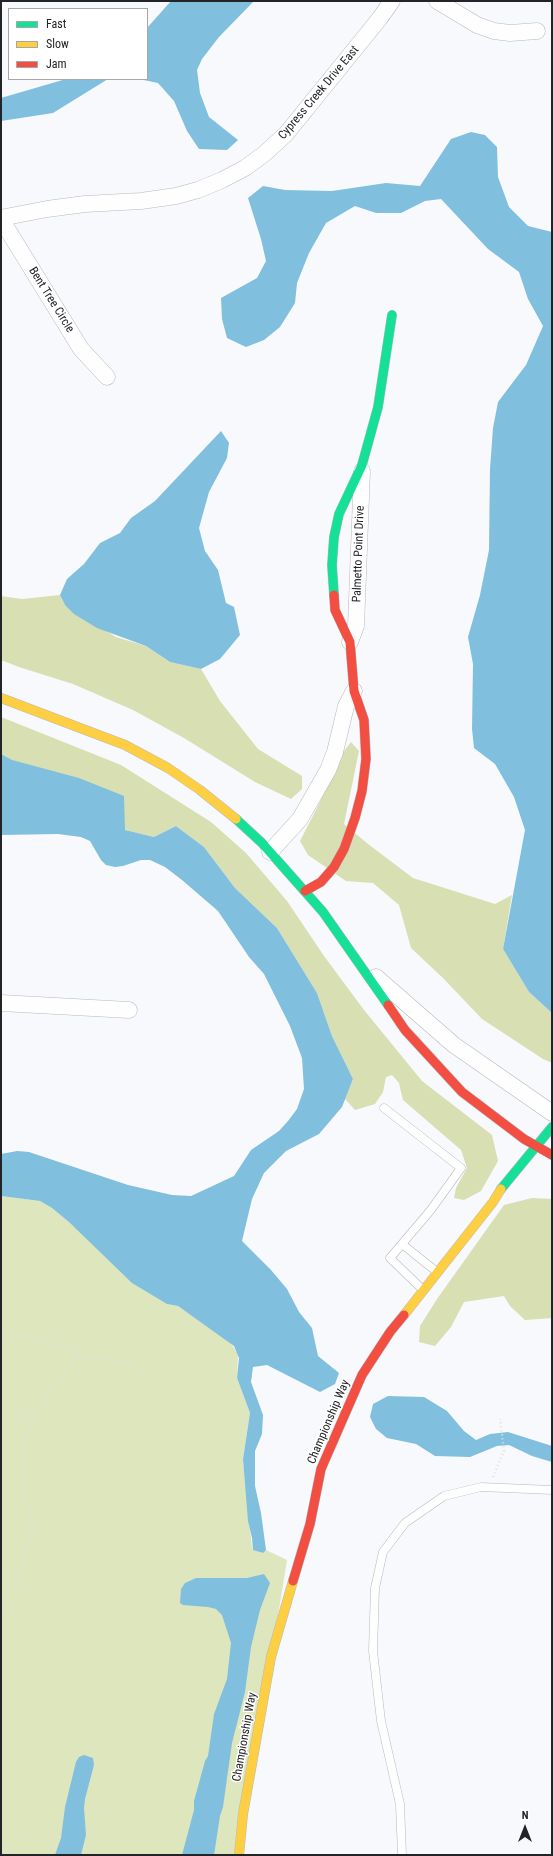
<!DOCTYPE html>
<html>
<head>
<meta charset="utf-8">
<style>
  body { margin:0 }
  #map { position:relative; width:553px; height:1856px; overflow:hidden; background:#f7f9fc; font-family:"Roboto Condensed",sans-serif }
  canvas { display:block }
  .frame { position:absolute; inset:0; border:2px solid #222428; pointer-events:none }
  .legend { position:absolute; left:8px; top:8px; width:140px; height:72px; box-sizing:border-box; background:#fff; border:1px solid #a7a7a9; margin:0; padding:5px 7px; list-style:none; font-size:12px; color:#222428 }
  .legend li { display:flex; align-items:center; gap:8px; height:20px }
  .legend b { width:20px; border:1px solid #a7a7a9 }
  .north { position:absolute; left:505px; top:1808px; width:40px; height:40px; -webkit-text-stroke:3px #fff; paint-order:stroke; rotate:0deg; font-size:11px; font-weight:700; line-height:16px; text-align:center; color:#222428 }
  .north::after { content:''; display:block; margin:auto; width:14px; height:18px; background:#222428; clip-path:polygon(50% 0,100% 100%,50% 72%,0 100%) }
</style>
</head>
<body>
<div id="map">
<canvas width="553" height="1856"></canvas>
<div class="frame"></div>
<ul class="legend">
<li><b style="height:5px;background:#16e098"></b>Fast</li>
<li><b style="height:5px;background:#ffcf43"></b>Slow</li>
<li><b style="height:5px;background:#f24e42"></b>Jam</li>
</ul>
<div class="north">N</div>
</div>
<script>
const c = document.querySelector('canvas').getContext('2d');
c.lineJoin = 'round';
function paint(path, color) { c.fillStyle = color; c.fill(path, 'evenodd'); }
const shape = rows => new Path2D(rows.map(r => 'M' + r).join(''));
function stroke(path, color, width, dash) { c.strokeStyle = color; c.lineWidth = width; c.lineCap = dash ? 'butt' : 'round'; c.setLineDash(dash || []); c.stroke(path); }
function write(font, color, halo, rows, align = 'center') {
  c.font = font + ' "Roboto Condensed",sans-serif'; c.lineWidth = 3; c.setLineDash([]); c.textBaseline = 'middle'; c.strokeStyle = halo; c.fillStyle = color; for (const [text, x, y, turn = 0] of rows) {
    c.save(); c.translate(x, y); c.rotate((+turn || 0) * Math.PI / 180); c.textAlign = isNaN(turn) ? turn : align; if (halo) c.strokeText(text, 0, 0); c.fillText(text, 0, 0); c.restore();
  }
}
paint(shape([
  [1,1196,40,1201,52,1208,167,1304,178,1306,230,1342,238,1354,237,1378,250,1413,243,1459,252,1548,262,1553,266,1550,287,1560,239,1855,1,1855]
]), '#dee6be');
paint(shape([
  [60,595,65,605,116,637,146,646,170,662,201,669,220,701,258,749,302,776,302,789,291,799,255,782,184,738,133,710,73,684,19,667,1,660,1,596,22,599],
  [1,717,121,765,211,822,246,853,287,901,324,956,364,1010,422,1081,492,1135,498,1161,481,1191,464,1200,454,1198,456,1188,467,1168,461,1150,403,1100,399,1083,392,1075,386,1077,383,1092,375,1104,355,1110,345,1099,353,1079,332,1036,317,993,277,928,235,888,204,847,176,826,154,837,125,830,1,754],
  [351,742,359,751,344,824,368,844,413,878,495,904,512,895,503,949,529,992,552,1013,552,1063,543,1059,482,1019,443,978,411,948,399,905,373,883,346,881,308,855,300,841,319,804,341,755],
  [532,1198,552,1199,552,1318,525,1320,510,1306,504,1296,464,1302,451,1327,435,1346,419,1342,420,1326,437,1299,504,1205]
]), '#d7dfb3');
paint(shape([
  [171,1,254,1,219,37,202,59,197,70,200,93,209,117,238,140,227,150,199,149,187,131,174,101,158,83,139,79,147,79,147,28],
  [66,79,121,79,108,79,53,113,1,121,1,98],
  [471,132,485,135,497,147,498,177,509,207,528,226,552,232,552,1013,529,992,503,949,525,830,514,797,495,764,474,748,472,729,473,664,468,637,480,595,489,550,490,469,493,428,498,402,526,365,543,326,528,299,519,272,488,249,441,199,425,201,401,213,376,213,355,206,326,223,309,253,297,283,295,303,280,327,264,340,246,347,227,338,222,319,221,298,257,278,266,261,261,239,248,198,263,186,285,190,332,191,386,183,420,186,451,139],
  [221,431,229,443,227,458,209,492,199,528,205,551,218,570,226,603,234,607,240,635,220,659,201,669,170,662,146,646,97,628,74,614,65,605,60,595,67,579,84,564,100,543,120,533,131,518,155,501],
  [1,754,12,760,79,778,124,796,125,830,154,837,176,826,204,847,235,888,277,928,317,993,332,1036,353,1079,342,1107,319,1134,286,1151,264,1173,252,1199,242,1241,271,1270,287,1289,299,1312,312,1328,318,1356,339,1373,335,1384,320,1392,267,1365,253,1367,251,1382,263,1415,262,1434,255,1451,255,1486,261,1513,266,1550,263,1553,253,1550,252,1538,248,1521,243,1459,250,1413,237,1378,239,1358,234,1346,178,1306,167,1304,132,1283,70,1223,52,1208,40,1201,1,1196,1,1154,17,1151,29,1152,128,1185,172,1195,191,1196,234,1176,251,1150,279,1131,288,1121,297,1109,304,1089,302,1058,290,1026,264,974,249,957,218,911,182,880,165,867,150,860,141,860,123,866,115,867,106,865,101,860,90,841,81,837,58,834,1,835],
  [388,1396,424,1397,447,1411,464,1431,476,1440,490,1434,508,1432,552,1446,552,1462,532,1456,509,1445,497,1446,470,1457,435,1456,416,1444,387,1438,376,1429,370,1417,373,1404],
  [264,1574,270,1583,260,1610,251,1647,245,1692,232,1743,223,1807,220,1816,214,1855,182,1855,194,1810,194,1801,205,1761,208,1756,214,1714,227,1679,231,1643,222,1615,216,1609,208,1607,183,1605,180,1603,181,1589,185,1583,196,1578,247,1578],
  [84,1755,93,1758,94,1765,85,1799,84,1808,86,1835,81,1855,55,1855,61,1838,65,1807,76,1762,79,1757]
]), '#81bfdf');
const lane = shape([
  [384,1108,461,1168,430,1211,390,1258,422,1289],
  [402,1244,437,1272],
  [402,1855,400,1804,381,1721,373,1651,375,1588,383,1552,405,1523,444,1496,481,1487,552,1490]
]);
const street = shape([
  [437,1,477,25,494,31,510,33,537,31],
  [1,218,47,209,85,204,141,201,176,196,198,190,222,180,245,168,264,154,286,134,380,18,392,1],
  [1,219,81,349,107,377],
  [350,642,356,626,362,471],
  [270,852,300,819,328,770,335,752,346,706,354,691],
  [376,977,454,1045,552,1113],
  [1,1003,129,1010]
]);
const fast = shape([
  [334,595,332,565,334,537,339,514,362,465,378,407,392,315],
  [236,819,262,843,323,912,388,1005],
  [501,1189,552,1127]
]);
const slow = shape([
  [1,698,125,745,168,768,200,790,236,819],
  [404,1315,493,1202,501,1189],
  [239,1855,243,1814,271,1657,293,1581]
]);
const jam = shape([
  [305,891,321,882,334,867,344,849,355,818,362,791,366,759,364,720,354,691,350,642,335,610,334,595],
  [388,1005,405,1030,462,1092,524,1139,552,1155],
  [293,1581,310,1524,321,1469,362,1375,390,1332,404,1315]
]);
stroke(lane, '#b7b9bc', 9);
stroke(street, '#b7b9bc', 17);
stroke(fast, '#b7b9bc', 10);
stroke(slow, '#b7b9bc', 10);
stroke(jam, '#b7b9bc', 10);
stroke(shape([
  [1,1335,9,1333,34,1339,70,1349,79,1355],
  [493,1477,504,1451,500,1419],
  [1,1607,18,1574,33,1527,31,1514,26,1496,22,1476,23,1453,25,1436,43,1398,79,1355,100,1357,131,1365,148,1378]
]), '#e0e0e2', 2.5, [1, 3]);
stroke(lane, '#fefeff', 8);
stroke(street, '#fefeff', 16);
stroke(fast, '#16e098', 9);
stroke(slow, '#ffcf43', 9);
stroke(jam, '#f24e42', 9);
write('12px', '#222428', '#fff', [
  ["Cypress Creek Drive East",319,93,-50],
  ["Bent Tree Circle",51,300,58],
  ["Palmetto Point Drive",359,554,-88],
  ["Championship Way",329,1422,-67],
  ["Championship Way",245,1737,-80]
]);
</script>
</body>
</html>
